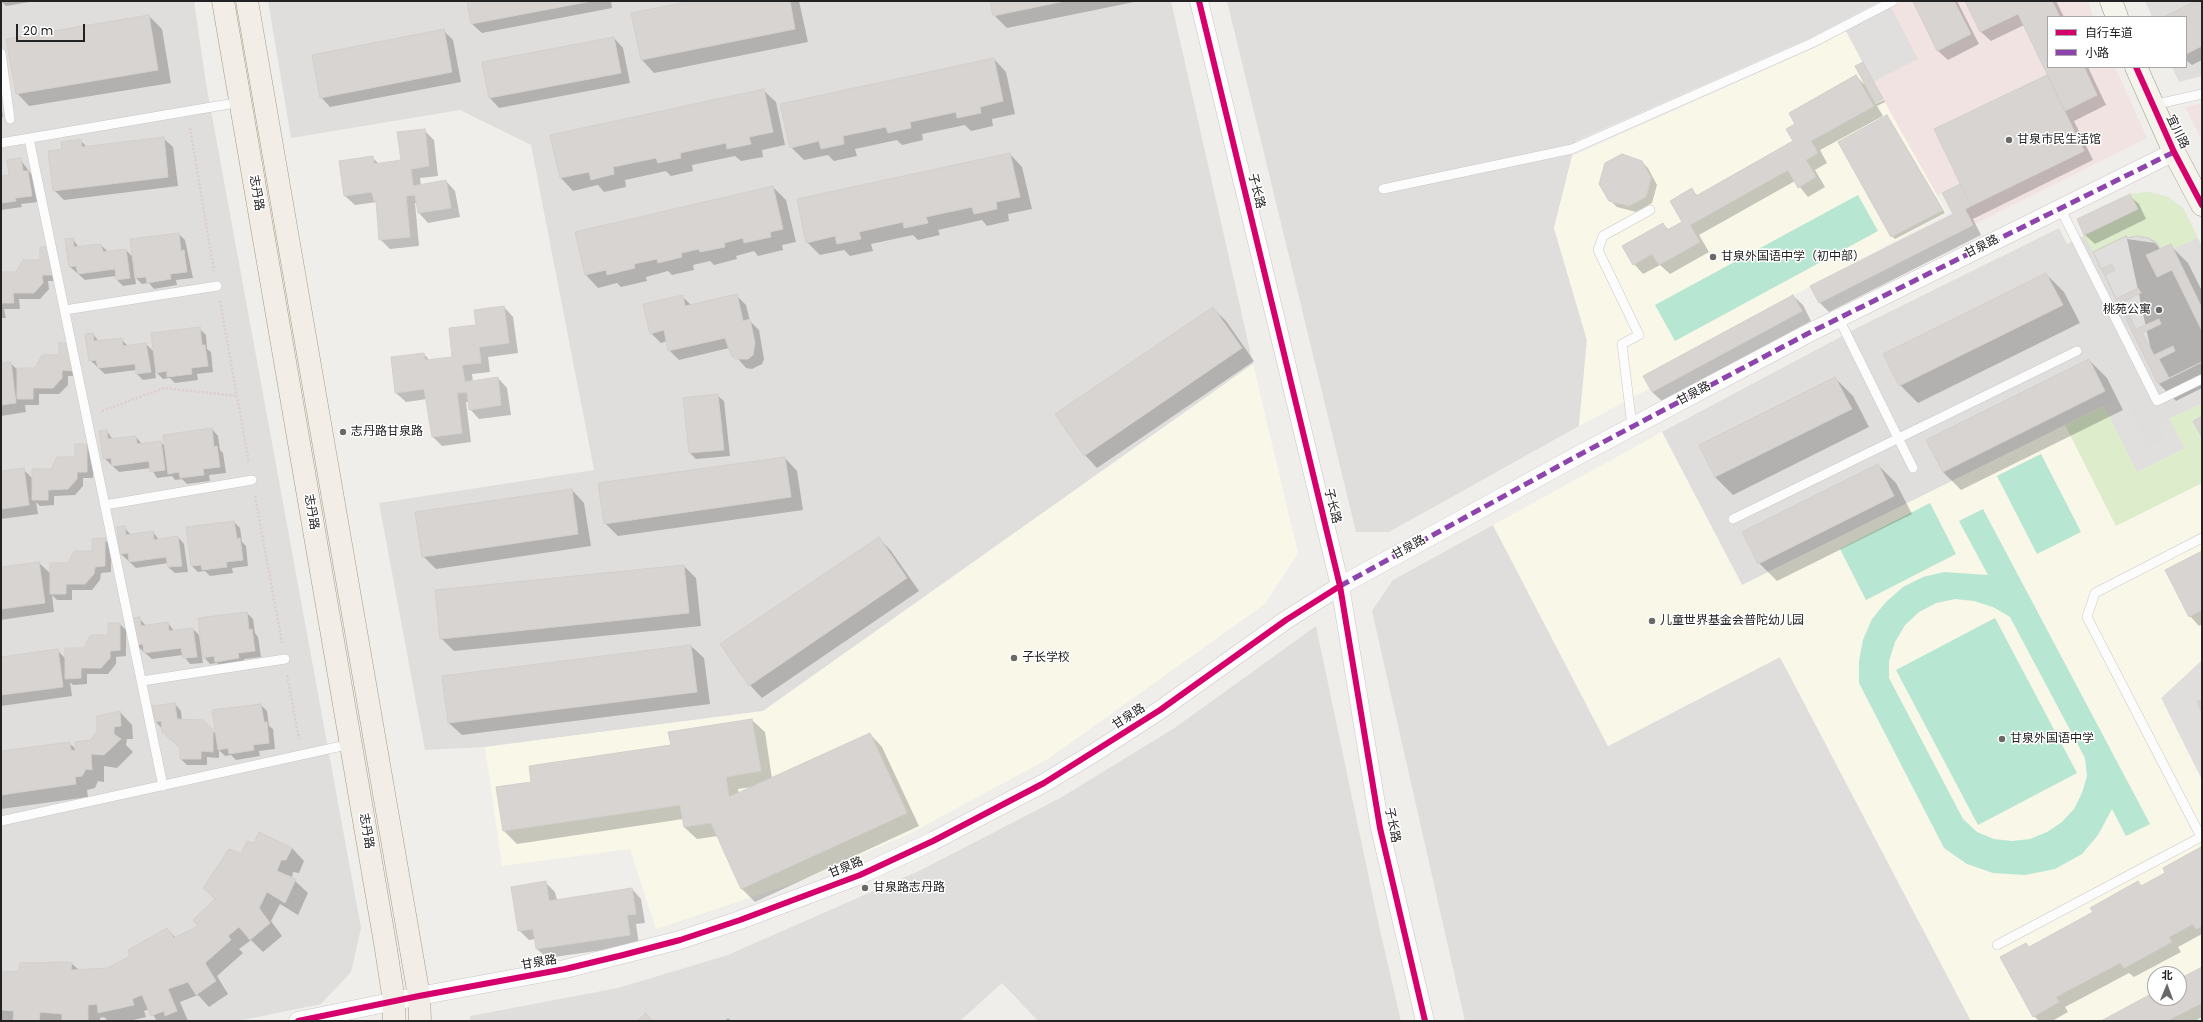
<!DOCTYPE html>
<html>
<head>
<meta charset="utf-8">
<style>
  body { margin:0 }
  #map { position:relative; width:2203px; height:1022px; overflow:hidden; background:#f0eeeb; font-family:Poppins,"Noto Sans SC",sans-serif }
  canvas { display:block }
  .frame { position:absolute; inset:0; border:2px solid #222; pointer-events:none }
  .legend { position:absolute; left:2047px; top:16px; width:140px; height:52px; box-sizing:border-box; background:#fff; border:1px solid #a7a7a7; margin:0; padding:5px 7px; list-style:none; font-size:12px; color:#222 }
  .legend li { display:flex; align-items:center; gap:8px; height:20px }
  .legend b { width:20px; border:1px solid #a7a7a7 }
  .north { position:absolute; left:2147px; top:966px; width:40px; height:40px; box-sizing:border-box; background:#fff; border:1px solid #a7a7a7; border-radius:50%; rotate:1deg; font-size:11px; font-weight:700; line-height:16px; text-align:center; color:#222 }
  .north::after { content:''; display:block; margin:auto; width:14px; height:18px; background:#6a6968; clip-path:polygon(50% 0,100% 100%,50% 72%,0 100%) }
  .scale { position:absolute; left:16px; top:24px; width:69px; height:18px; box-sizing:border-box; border:2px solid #222; border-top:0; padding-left:5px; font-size:12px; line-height:14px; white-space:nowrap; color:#222; -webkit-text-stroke:3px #fff; paint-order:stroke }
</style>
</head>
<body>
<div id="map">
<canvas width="2203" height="1022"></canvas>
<div class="frame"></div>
<ul class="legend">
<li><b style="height:5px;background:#d6006c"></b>自行车道</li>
<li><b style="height:5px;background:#8e44ad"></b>小路</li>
</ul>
<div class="north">北</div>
<div class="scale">20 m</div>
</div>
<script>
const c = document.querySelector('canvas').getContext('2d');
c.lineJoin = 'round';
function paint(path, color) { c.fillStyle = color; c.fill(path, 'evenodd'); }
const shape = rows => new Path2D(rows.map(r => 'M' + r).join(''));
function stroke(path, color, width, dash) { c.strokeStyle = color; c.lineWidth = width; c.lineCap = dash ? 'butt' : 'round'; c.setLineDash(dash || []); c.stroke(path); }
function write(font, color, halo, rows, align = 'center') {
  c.font = font + ' Poppins,"Noto Sans SC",sans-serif'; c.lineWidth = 3; c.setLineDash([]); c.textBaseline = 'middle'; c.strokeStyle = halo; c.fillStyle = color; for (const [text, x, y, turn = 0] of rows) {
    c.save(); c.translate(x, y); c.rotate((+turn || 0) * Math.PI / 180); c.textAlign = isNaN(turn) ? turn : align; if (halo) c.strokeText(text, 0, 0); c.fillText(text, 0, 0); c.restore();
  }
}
paint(shape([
  [1,1,194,1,206,83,361,928,351,972,321,1004,238,1021,1,1021],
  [268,1,1171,1,1253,364,763,711,485,747,425,750,379,503,594,470,531,145,460,110,291,138],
  [1227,1,1881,1,1810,38,1576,141,1554,228,1587,340,1579,426,1389,532,1356,532],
  [2145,1,2202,1,2202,76,2179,82,2172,67,2186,67,2186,17,2152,17],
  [2149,192,2168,197,2183,208,2202,246,2202,403,2170,419,2185,448,2137,472,2103,406,1742,585,1662,432,1859,327,2059,228,2067,244,2137,210,2130,194],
  [1493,525,1608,746,1780,657,1971,1021,1465,1021,1372,611,1393,580],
  [1316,626,1379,926,1401,1021,1038,1021,1002,983,960,1021,470,1021,470,1016,618,988,728,955,921,870,1062,797,1176,727],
  [2202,660,2202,780,2161,698]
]), '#dfdedc');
paint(shape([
  [1903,1,2088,1,2093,17,2048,17,2048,67,2115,67,2147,138,1973,225,1965,209,1971,206,1960,184,1937,195,1883,100,1875,103,1855,66,1862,62,1846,31],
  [2202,103,2202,141,2185,107]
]), '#f1e3e1');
paint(shape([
  [1846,31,1863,62,1855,67,1875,103,1883,99,1947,213,1643,376,1649,389,1579,426,1587,340,1554,228,1572,156,1812,49],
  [1253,364,1298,553,1265,604,1048,759,911,833,803,880,656,929,630,849,502,866,485,747,763,711],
  [2202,403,2202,660,2161,698,2202,780,2202,1021,1971,1021,1780,657,1608,746,1493,525,1662,432,1742,585,2104,406,2137,472,2185,448,2169,419],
  [2155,974,2179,974,2179,998,2155,998]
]), '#f8f7e8');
paint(shape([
  [2149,192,2168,197,2183,208,2198,238,2173,249,2170,244,2160,249,2156,242,2148,238,2137,236,2127,238,2126,236,2093,252,2084,235,2137,210,2130,194],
  [2202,403,2202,416,2193,421,2202,437,2202,483,2116,526,2065,425,2104,406,2137,472,2185,448,2169,419]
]), '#ddeccb');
paint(shape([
  [1858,195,1878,231,1675,341,1655,305],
  [2041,454,2081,532,2037,554,1997,476],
  [1930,503,1956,554,1866,600,1840,549],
  [1983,509,2150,824,2126,836,2112,809,2098,835,2082,854,2055,869,2025,875,1993,873,1967,864,1944,848,1859,683,1859,661,1863,640,1872,619,1886,602,1903,587,1923,577,1944,572,1988,575,1959,521],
  [1955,599,1974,601,1993,607,2010,617,2085,758,2087,776,2082,793,2074,809,2062,822,2047,832,2030,839,2012,841,1994,839,1977,832,1963,819,1889,678,1889,661,1895,642,1905,625,1919,612,1936,603],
  [1995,618,2077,773,1978,825,1896,670]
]), '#b7e6d2');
paint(shape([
  [1891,7,1918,59,1873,82,1846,31],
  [2202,388,2202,403,2184,412,2178,399],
  [2123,397,2148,447,2164,439,2156,425,2169,419,2185,448,2137,472,2104,406]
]), '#e0dfde');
paint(shape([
  [1,1,35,1,6,6],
  [468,1,611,1,612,8,482,33,472,24],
  [696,1,799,1,808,42,654,73,642,60,632,14],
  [991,1,1139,1,1007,28,994,15],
  [1915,1,1957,1,1979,44,1948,60,1938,51,1913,2],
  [1966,1,2056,1,2064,17,2048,17,2048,67,2088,67,2106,105,2074,121,2093,160,1973,219,1981,235,1829,312,1819,302,1955,214,1943,193,1961,184,1935,129,2048,75,2024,25,1991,41,1981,32],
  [2197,1,2202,1,2202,60,2192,65,2186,60,2186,17,2166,17],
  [149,16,162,29,171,83,29,106,17,93],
  [444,31,453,40,461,82,330,107,321,97],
  [614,38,623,48,630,83,499,108,490,98],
  [994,59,1006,72,1015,114,992,119,993,126,971,131,965,125,922,134,923,140,902,145,897,140,855,149,857,156,834,161,828,155,804,160,791,147],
  [1862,63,1883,98,1875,102,1875,104,1884,100,1885,102,1877,106,1883,116,1820,150,1827,163,1815,170,1825,187,1808,197,1795,181,1699,235,1709,252,1670,274,1660,265,1643,274,1634,264,1663,224,1669,230,1684,222,1692,190,1698,196,1795,141,1797,124,1856,76,1866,86],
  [763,90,776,102,785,145,762,150,763,157,741,161,735,156,692,165,693,171,671,176,666,171,625,180,626,187,604,192,598,185,573,191,561,178,551,136],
  [1,103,3,117,1,117],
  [1887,116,1945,213,1895,239,1892,236],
  [424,130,434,140,438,176,420,178,421,186,446,181,455,191,460,217,428,223,419,213,417,203,415,203,419,246,390,249,380,239,377,202,355,205,345,196,372,157,379,164,402,160],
  [163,138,173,147,178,186,64,200,54,190,63,150,81,141,87,147],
  [1010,154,1022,167,1032,209,1008,214,1009,221,987,226,982,220,938,230,940,235,918,240,913,235,871,244,873,251,850,256,844,250,820,255,807,242],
  [20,159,34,178,38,202,21,204,22,207,1,210,1,177,10,176],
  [1641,161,1648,168,1657,185,1652,203,1636,212,1617,207,1610,200],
  [773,187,786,200,796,242,782,245,783,250,758,256,754,251,736,256,737,259,714,265,710,261,693,265,694,270,672,275,668,271,646,277,647,281,621,287,617,283,598,288,586,275],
  [2129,195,2139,204,2146,219,2095,244,2085,235,2078,220],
  [179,234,185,240,193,278,176,280,177,285,154,289,149,283,142,284,135,277,136,284,123,286,117,280,116,276,85,280,69,266,73,239,79,248,101,245,108,252,126,250,133,257],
  [2127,239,2155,243,2161,249,2170,245,2188,263,2202,291,2202,388,2176,401,2158,383],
  [52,248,58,255,59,281,48,281,49,289,40,299,19,299,20,309,4,309,6,318,1,318,1,273,16,273,41,261],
  [2046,274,2064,292,2080,323,1918,403,1900,385],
  [682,296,692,306,737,296,746,305,750,321,759,330,764,359,762,364,752,369,746,368,729,348,679,360,669,350,667,341,661,343,651,333],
  [1793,296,1803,305,1811,321,1662,401,1652,392,1644,376],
  [504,307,513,317,518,353,488,357,490,372,472,374,473,382,498,378,507,388,511,415,479,419,470,409,469,402,466,402,471,442,442,446,432,436,427,399,406,402,396,393,424,354,430,361,453,357,477,326],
  [1213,308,1226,321,1254,361,1097,468,1085,455],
  [199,328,206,335,207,349,211,352,213,372,197,374,198,380,175,383,170,378,163,379,155,371,156,378,143,380,137,374,136,370,105,374,90,360,93,334,99,342,121,339,128,346,146,344,154,352],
  [71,344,78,350,78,376,68,376,68,385,59,394,39,394,39,405,25,405,26,412,1,416,1,364,10,363,18,370,35,369,60,356],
  [2089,360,2107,378,2123,410,1961,490,1943,472,1928,440],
  [1835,378,1853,396,1869,427,1733,495,1715,477],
  [717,395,724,401,730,456,696,459,690,453],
  [212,429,218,436,220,450,223,453,226,473,209,475,210,481,187,484,182,479,175,480,172,476,157,478,151,468,119,472,104,458,107,431,113,440,136,437,142,444,160,442,166,447],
  [87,445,93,451,93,478,83,478,83,486,75,495,54,496,54,505,40,506,36,502,38,514,1,519,1,472,23,469,33,479,76,458],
  [785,458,797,471,803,510,618,536,605,523],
  [1878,465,1896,483,1912,514,1777,581,1759,563],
  [572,490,584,503,591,546,436,569,423,556],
  [234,522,240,528,242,542,246,546,248,566,232,568,233,573,210,576,205,571,198,572,192,566],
  [124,527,131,535,153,532,159,540,178,537,184,544,188,572,175,573,168,567,168,563,136,568,121,554,118,528],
  [879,538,891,551,919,591,762,698,750,685],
  [104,539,111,546,111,572,101,573,100,580,92,590,72,590,72,600,57,600,52,595,54,612,1,620,1,568,39,563,51,574,93,552],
  [2202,552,2202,624,2199,626,2190,616],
  [684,566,696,578,701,626,454,651,441,638],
  [247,613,253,619,255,633,258,637,261,657,244,659,245,664,222,668,217,663,210,664,204,657],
  [139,618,146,626,168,623,174,631,193,629,199,635,203,663,190,664,183,655,152,659,136,645],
  [120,624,126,630,126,656,116,657,116,664,108,674,87,674,87,684,73,685,70,682,72,696,1,706,1,658,57,650,66,659,109,636],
  [691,646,704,658,710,704,462,735,449,723],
  [175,704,181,711,182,720,202,721,217,735,261,705,267,711,269,726,273,729,275,749,259,751,260,756,236,760,231,755,225,756,219,750,219,758,207,757,207,765,187,765,181,759,181,749,155,721],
  [120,712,132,725,133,739,127,739,126,745,133,752,117,768,104,766,104,782,98,781,95,788,87,790,88,797,1,809,1,752,69,743,76,749,91,741],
  [752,720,765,732,772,779,870,734,882,747,919,826,755,902,742,889,718,836,697,839,684,827,683,819,517,844,504,831,672,746],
  [752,787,739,794,738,789],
  [292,848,304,861,299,873,293,872,292,878,308,893,298,915,280,904,271,921,282,936,263,952,251,940,239,949,243,953,217,976,228,994,209,1007,198,995,180,1002,188,1021,157,1021,149,1009,144,1011,146,1017,129,1021,108,1021,104,1017,100,1018,100,1021,1,1021,1,973,20,972,71,963,79,970,108,969,131,957,167,929,176,938,199,926,241,855],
  [2201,848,2202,934,2178,947,2181,952,2134,977,2129,973,2065,1007,2068,1012,2052,1021,2039,1021,2034,1016,2026,944,2030,948,2094,913,2138,883,2142,886,2167,873],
  [546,883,555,892,557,900,632,889,641,899,645,923,636,924,639,945,547,958,537,949,536,939,529,940,519,930],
  [2202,968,2202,1017,2195,1021,2104,1021,2155,993,2155,998,2179,998,2179,980],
  [728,1018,731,1021,725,1021]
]), '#0003');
const building = shape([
  [467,1,592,1,471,24,467,1],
  [691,1,790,1,795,29,641,60,631,13,691,1],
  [990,1,1065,1,993,16,990,1],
  [1913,1,1954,1,1971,34,1937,51,1913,1],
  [1965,1,2052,1,2060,17,2048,17,2048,67,2084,67,2097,95,2065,111,2018,14,1980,32,1965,1],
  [2195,1,2202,1,2202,46,2186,54,2186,17,2164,17,2195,1],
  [149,15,158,70,16,94,6,39,149,15],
  [444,29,452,72,320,98,312,55,444,29],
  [614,37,621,73,489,98,482,62,614,37],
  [994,58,1003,101,980,107,981,113,957,118,956,112,910,122,911,128,888,133,886,127,843,136,844,144,821,149,819,141,790,148,780,104,994,58],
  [1863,62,1883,99,1875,103,1855,66,1863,62],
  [1856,75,1874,106,1811,141,1818,153,1806,160,1816,177,1798,188,1788,170,1690,225,1700,242,1659,265,1652,254,1633,265,1622,246,1663,223,1667,230,1682,222,1670,201,1692,188,1696,196,1793,141,1786,129,1795,124,1789,113,1856,75],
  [2047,75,2084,151,1971,206,1934,129,2047,75],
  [764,89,773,132,749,137,751,144,727,149,726,143,680,153,681,158,658,163,656,158,613,167,614,174,591,180,589,172,560,178,550,135,764,89],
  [1887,115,1943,210,1891,237,1838,142,1887,115],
  [425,129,429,166,411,169,413,186,446,180,451,208,418,213,415,195,406,196,410,237,379,240,376,201,374,201,372,192,344,196,339,161,373,156,374,164,401,160,397,132,425,129],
  [164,137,168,177,53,191,48,151,62,149,61,142,81,139,82,147,164,137],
  [1010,153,1020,197,996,202,997,209,974,214,972,207,926,217,928,223,904,228,903,222,859,232,861,239,837,244,835,236,806,243,797,199,1010,153],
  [1622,154,1642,161,1651,178,1646,197,1629,206,1609,201,1599,184,1605,163,1622,154],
  [21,158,23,171,28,171,32,196,15,198,16,201,1,203,1,176,9,175,7,160,21,158],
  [1960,184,1971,206,1965,209,1973,225,1819,303,1810,286,1953,214,1942,193,1960,184],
  [773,186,783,229,770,232,771,237,744,243,743,238,724,243,725,247,700,252,699,249,681,253,682,257,658,263,657,259,634,264,635,268,607,275,606,270,585,275,575,232,773,186],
  [2130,194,2138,209,2084,235,2077,219,2130,194],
  [179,233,181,251,184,250,187,272,170,274,171,279,147,283,146,277,135,278,130,239,179,233],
  [2126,236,2127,238,2137,236,2148,238,2156,242,2160,249,2171,244,2202,308,2202,362,2158,384,2093,252,2126,236],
  [2126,236,2127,238,2137,236,2148,238,2158,245,2160,249,2146,255,2157,277,2172,270,2202,331,2202,362,2169,378,2159,359,2175,351,2173,346,2154,355,2142,333,2161,324,2159,319,2136,329,2123,302,2141,293,2138,288,2116,299,2105,275,2115,270,2112,264,2101,269,2093,252,2126,236],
  [73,238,74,247,101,244,103,252,126,249,130,278,116,280,115,269,78,274,76,266,69,267,65,239,73,238],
  [40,247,52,247,53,275,42,275,43,283,34,293,13,293,14,303,1,303,1,272,16,272,23,260,40,260,40,247],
  [2046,273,2063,305,1899,386,1883,354,2046,273],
  [737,294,743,321,750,319,755,343,753,355,748,359,735,359,731,355,725,338,668,351,664,330,650,334,643,304,683,295,685,306,737,294],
  [1793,295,1802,311,1652,392,1643,376,1793,295],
  [504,306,509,343,479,347,481,363,462,365,465,382,498,377,501,405,469,410,467,392,457,393,462,433,432,437,424,389,395,393,391,357,424,353,425,360,452,357,449,328,476,325,474,310,504,306],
  [1213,307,1242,348,1084,456,1055,414,1213,307],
  [200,327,202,345,205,345,208,366,191,368,192,374,167,377,167,371,156,373,151,333,200,327],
  [93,333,94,341,122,338,123,346,146,343,151,372,136,374,135,364,98,368,96,360,89,361,85,334,93,333],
  [59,343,72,343,72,371,62,370,62,378,53,388,33,388,33,399,17,399,17,368,35,368,42,355,59,355,59,343],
  [2089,359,2105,391,1943,472,1926,440,2089,359],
  [11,362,16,403,1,405,1,363,11,362],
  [1835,377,1852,409,1715,477,1699,445,1835,377],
  [718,394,724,450,689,453,683,398,718,394],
  [2202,416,2202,437,2193,421,2202,416],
  [212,428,214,447,217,446,220,467,203,469,204,475,180,478,179,472,168,474,163,435,212,428],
  [107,430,108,439,136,436,137,444,161,441,165,470,150,472,149,461,112,466,111,458,103,459,99,431,107,430],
  [75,444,87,444,87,472,77,472,77,479,68,489,48,490,48,500,32,500,32,469,51,469,57,457,75,457,75,444],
  [785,457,791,497,604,524,598,483,785,457],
  [1878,464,1894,496,1758,564,1742,532,1878,464],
  [24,468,29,505,1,509,1,471,24,468],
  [572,489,578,534,422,557,415,512,572,489],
  [234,521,237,539,240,538,243,560,226,562,227,567,202,570,201,565,191,566,186,527,234,521],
  [125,526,126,535,153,531,154,540,178,536,182,566,168,567,166,557,129,562,128,553,120,554,117,527,125,526],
  [879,537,907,578,749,686,720,644,879,537],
  [105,538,105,566,95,567,94,574,85,584,66,584,66,594,50,594,50,563,68,563,74,551,92,551,92,539,105,538],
  [2202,551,2202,610,2189,617,2165,570,2202,551],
  [39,562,45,603,1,609,1,567,39,562],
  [684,565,689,613,440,639,435,590,684,565],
  [247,612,249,630,252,629,255,651,238,653,239,658,215,662,214,656,203,658,198,618,247,612],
  [140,617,141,626,168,622,169,631,193,628,197,657,183,658,181,648,144,653,143,644,135,645,132,618,140,617],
  [108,623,120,623,120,650,110,651,110,658,101,668,81,668,81,678,65,679,65,648,84,648,90,635,108,635,108,623],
  [691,645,697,692,448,723,442,676,691,645],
  [58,649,63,687,1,695,1,657,58,649],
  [2202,699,2202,712,2197,702,2202,699],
  [175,703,177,719,203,720,213,730,213,752,201,751,201,759,180,759,180,748,162,732,161,721,154,722,152,706,175,703],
  [261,704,264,722,267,722,269,743,253,745,254,750,229,754,228,748,218,750,212,710,261,704],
  [120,711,121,726,114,727,114,734,121,739,104,755,91,754,92,770,86,769,82,776,75,777,76,784,1,795,1,751,70,742,71,750,75,751,75,742,91,740,97,731,97,716,120,711],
  [752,719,761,771,726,777,729,797,870,733,907,813,741,889,711,823,684,827,680,805,503,831,496,787,531,782,529,766,671,745,668,732,752,719],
  [259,832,292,848,286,860,281,860,277,871,296,879,285,903,267,892,259,908,270,923,250,940,239,927,228,936,231,940,205,963,216,981,196,995,188,982,168,989,177,1011,165,1016,164,1011,151,1016,142,995,132,999,134,1005,98,1013,97,1004,88,1005,88,1021,62,1021,62,1014,40,1012,39,1021,13,1021,14,1011,1,1010,1,972,19,971,20,963,72,962,71,970,108,968,130,956,128,950,167,928,174,938,198,926,193,920,215,899,203,888,229,849,241,854,247,841,254,843,259,832],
  [2201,847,2202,926,2196,929,2193,924,2169,937,2172,942,2124,968,2120,963,2056,997,2059,1002,2033,1017,2000,957,2026,943,2029,947,2093,912,2090,908,2138,881,2141,886,2165,873,2163,868,2201,847],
  [546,881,549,901,632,888,636,914,627,915,630,935,536,949,533,929,518,931,511,887,546,881],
  [2202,967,2202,1003,2167,1021,2101,1021,2155,992,2155,998,2179,998,2179,979,2202,967],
  [646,1013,653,1021,637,1021,646,1013]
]);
paint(building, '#d7d4d2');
stroke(building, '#d3d0cc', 1);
const lane = shape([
  [1,53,10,119],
  [2153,105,2202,94],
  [29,139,163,786],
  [1,143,241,102],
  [1383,189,1572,149,1812,43,1893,1],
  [2060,208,2157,401,2202,379],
  [65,310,217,286],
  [1839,319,1913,468],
  [1632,426,1622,344,1639,335,1598,250,1603,236,1650,210],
  [105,505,252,480],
  [1733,519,2077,351],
  [142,681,285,659],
  [1,821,351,744],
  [1997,945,2201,837,2087,617,2095,593,2202,538]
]);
const street = shape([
  [1199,1,1340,586,1380,828,1425,1021],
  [298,1021,419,996,565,969,680,940,740,920,860,875,933,841,1044,783,1097,751,1160,710,1286,620,1340,586,1577,456,1807,334,2174,152]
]);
const secondary = shape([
  [2111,1,2117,17],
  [2136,67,2174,152,2202,205]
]);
const primary = shape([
  [223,1,385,943,394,1001,394,1021],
  [247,1,419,996,420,1021]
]);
stroke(lane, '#c9c8c7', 10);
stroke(street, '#c9c8c7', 19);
stroke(secondary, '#999a82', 23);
stroke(primary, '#a79c86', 23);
stroke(shape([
  [190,128,214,271],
  [220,301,249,463],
  [102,411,164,388,237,396],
  [255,496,282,643],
  [287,675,299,739]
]), '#dccecd', 2.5, [2, 2]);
stroke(lane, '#fdfcfc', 9);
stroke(street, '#fdfcfc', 18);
stroke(secondary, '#f4f4ed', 22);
stroke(primary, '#f3ede7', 22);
stroke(shape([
  [1340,586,1577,456,1807,334,2174,152]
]), '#8e44ad', 5, [10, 5]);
stroke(shape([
  [1199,1,1340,586,1380,828,1425,1021],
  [2136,67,2174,152,2202,205],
  [298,1021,419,996,565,969,623,955,680,940,740,920,860,875,933,841,1044,783,1160,710,1286,620,1340,586]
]), '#d6006c', 6);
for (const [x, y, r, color] of [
  [2009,140,4,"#6a6968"],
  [1713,257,4,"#6a6968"],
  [2159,310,4,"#6a6968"],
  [343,432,4,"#6a6968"],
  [1652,621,4,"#6a6968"],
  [1014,658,4,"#6a6968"],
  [2002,739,4,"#6a6968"],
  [865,888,4,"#6a6968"]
]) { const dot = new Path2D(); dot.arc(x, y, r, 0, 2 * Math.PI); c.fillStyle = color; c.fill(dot); stroke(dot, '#fff', 1.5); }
write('12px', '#222', '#fff', [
  ["宜川路",2177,132,64],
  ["子长路",1256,191,76],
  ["志丹路",256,193,80],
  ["甘泉路",1982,247,-27],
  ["甘泉路",1694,394,-28],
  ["子长路",1332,506,76],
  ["志丹路",311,512,80],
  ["甘泉路",1409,548,-29],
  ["甘泉路",1129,717,-33],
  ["子长路",1392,825,79],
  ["志丹路",366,831,80],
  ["甘泉路",846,868,-22],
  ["甘泉路",539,963,-10]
]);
write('12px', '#222', '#fff', [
  ["甘泉市民生活馆",2017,140],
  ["甘泉外国语中学（初中部）",1721,257],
  ["桃苑公寓",2151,310,"right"],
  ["志丹路甘泉路",351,432],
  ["儿童世界基金会普陀幼儿园",1660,621],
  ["子长学校",1022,658],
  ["甘泉外国语中学",2010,739],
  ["甘泉路志丹路",873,888]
], 'left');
</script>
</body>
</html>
